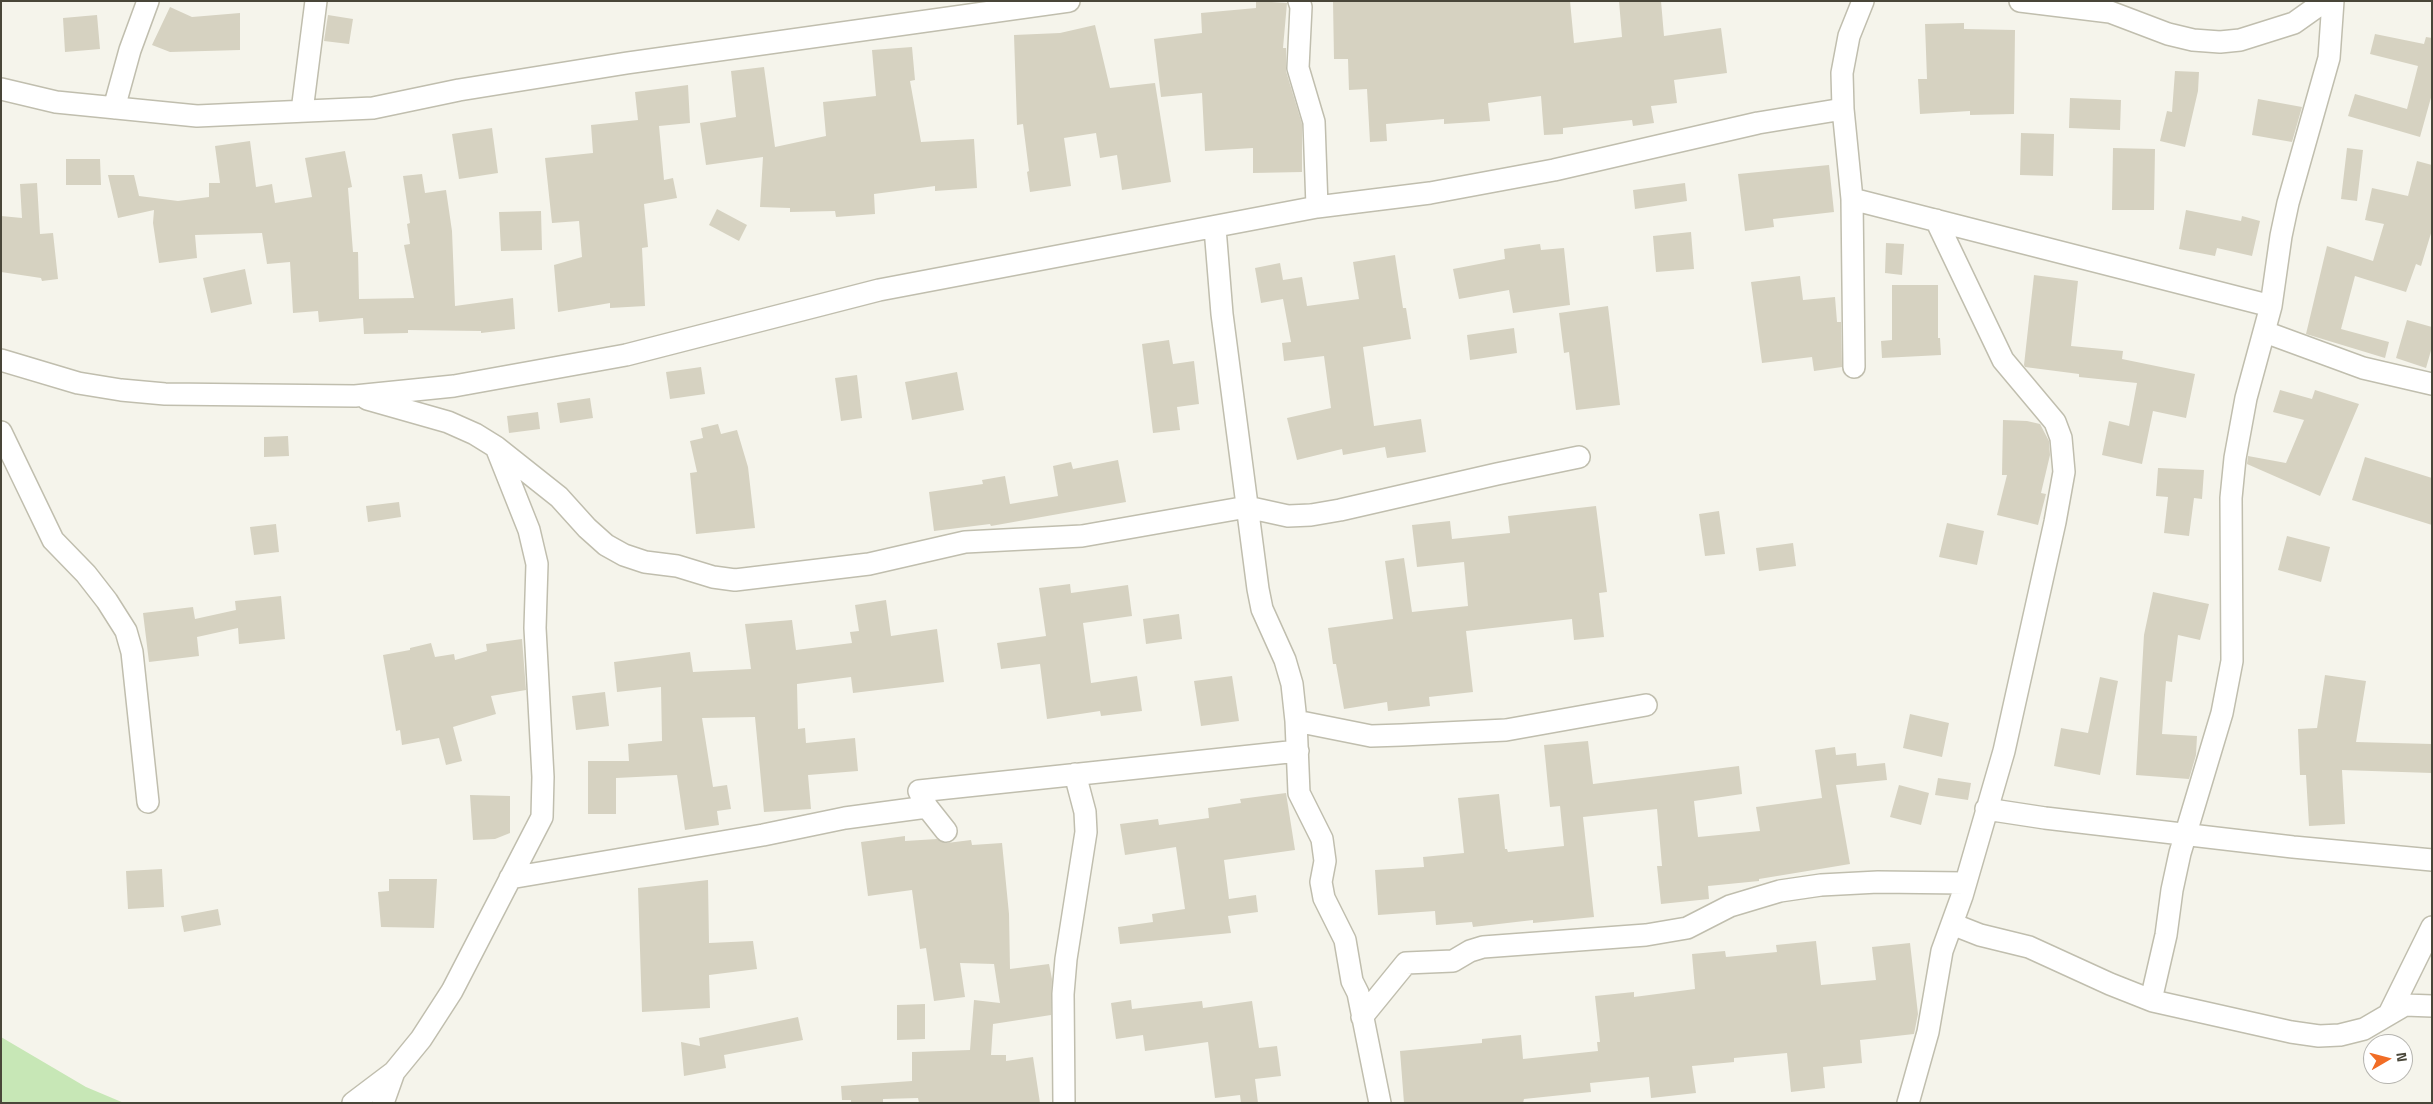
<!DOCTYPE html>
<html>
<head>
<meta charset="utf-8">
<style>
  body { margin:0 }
  #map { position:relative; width:2433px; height:1104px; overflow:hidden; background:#f5f4eb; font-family:"Titillium Web",sans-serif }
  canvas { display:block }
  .frame { position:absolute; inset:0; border:2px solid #494639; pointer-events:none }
  .north { position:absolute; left:2363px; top:1034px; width:50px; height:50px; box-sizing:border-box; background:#fff; border:1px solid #b6b5b0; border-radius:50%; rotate:82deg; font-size:14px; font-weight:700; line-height:20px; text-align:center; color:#494639 }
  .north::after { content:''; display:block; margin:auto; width:18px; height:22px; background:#f16d26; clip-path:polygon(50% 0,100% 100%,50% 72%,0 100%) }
</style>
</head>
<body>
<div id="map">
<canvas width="2433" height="1104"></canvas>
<div class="frame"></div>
<div class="north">N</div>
</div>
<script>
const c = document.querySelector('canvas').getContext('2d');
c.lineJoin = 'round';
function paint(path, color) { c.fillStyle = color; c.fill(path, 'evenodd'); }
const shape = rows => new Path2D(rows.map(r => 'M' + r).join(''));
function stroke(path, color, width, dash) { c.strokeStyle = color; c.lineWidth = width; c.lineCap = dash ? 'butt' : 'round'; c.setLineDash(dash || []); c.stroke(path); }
paint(shape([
  [1,1037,86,1087,124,1103,1,1103]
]), '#c7e7b6');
paint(shape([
  [1256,1,1287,3,1283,48,1286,48,1286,71,1302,124,1302,172,1253,173,1253,148,1205,151,1202,93,1161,97,1154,39,1202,33,1201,13,1256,8],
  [1333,1,1570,1,1574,43,1622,37,1619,1,1661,1,1664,36,1721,28,1727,73,1674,80,1677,103,1651,106,1654,123,1633,126,1632,120,1563,128,1563,134,1544,135,1541,96,1488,103,1490,121,1444,124,1444,119,1386,124,1387,141,1370,142,1367,89,1349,90,1348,59,1334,59],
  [170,7,192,17,240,13,240,50,170,52,152,45],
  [97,15,100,49,65,52,63,18],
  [328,15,353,19,349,44,324,41],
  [1964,23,1964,29,2015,30,2014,114,1970,115,1970,111,1920,114,1918,79,1927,79,1925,24],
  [1095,25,1110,88,1155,83,1171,182,1122,190,1117,155,1100,158,1096,133,1064,138,1071,186,1030,192,1027,172,1029,171,1023,124,1017,125,1014,35,1060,33],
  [2375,34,2424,44,2426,37,2432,38,2432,94,2420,137,2348,116,2355,94,2407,109,2418,66,2370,54],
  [912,47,915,80,910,81,921,142,974,139,977,188,935,191,935,186,874,194,875,214,836,217,835,211,790,212,790,208,760,207,763,157,706,165,700,123,736,117,731,71,764,67,775,147,826,136,823,102,876,96,872,50],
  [2175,71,2199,72,2198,91,2185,147,2160,141,2167,111,2172,112],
  [688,85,690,123,659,126,664,180,673,178,677,198,644,204,648,247,642,248,645,306,610,308,610,303,558,312,554,265,582,257,579,221,552,223,545,158,593,153,591,125,638,120,635,92],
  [2070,98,2121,100,2120,130,2069,128],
  [2258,99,2302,107,2292,142,2252,135],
  [492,128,498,173,459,179,452,134],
  [2021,133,2054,134,2053,176,2020,175],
  [250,141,256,187,272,184,275,203,312,197,305,158,345,151,352,187,348,188,353,252,358,252,359,299,414,298,404,245,410,244,407,224,410,223,403,176,422,174,425,193,446,190,452,231,455,306,513,298,515,329,481,333,481,331,408,330,408,333,364,334,363,318,319,322,318,311,293,313,290,262,267,264,262,233,195,235,197,258,159,263,153,223,154,210,118,218,108,175,134,175,139,196,178,201,209,197,209,183,220,183,215,146],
  [2113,148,2155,149,2154,210,2112,210],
  [2347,148,2363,150,2357,201,2341,199],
  [66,159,100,159,101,185,66,185],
  [2417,161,2432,165,2432,230,2421,266,2416,264,2406,292,2355,276,2341,329,2389,342,2385,358,2306,334,2327,246,2373,261,2384,224,2365,220,2372,188,2408,196],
  [1829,165,1834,212,1773,219,1774,227,1745,231,1738,174],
  [37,183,40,234,53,233,58,279,42,281,41,278,1,272,1,216,22,218,20,184],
  [1685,183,1687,201,1635,209,1633,190],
  [717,209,747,225,739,241,709,225],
  [2186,210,2241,221,2242,216,2260,221,2252,256,2217,248,2215,256,2179,249],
  [541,211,542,250,501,251,499,212],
  [1691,232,1694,269,1656,272,1653,236],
  [1886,243,1904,244,1902,275,1885,273],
  [1540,244,1541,250,1564,248,1570,305,1513,313,1509,290,1459,299,1453,269,1505,259,1504,249],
  [1395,255,1403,308,1406,308,1411,339,1363,347,1374,426,1421,419,1426,452,1387,458,1385,447,1343,455,1342,449,1297,460,1287,418,1331,408,1324,356,1284,361,1282,343,1291,342,1283,299,1261,303,1255,268,1280,263,1283,280,1302,277,1307,306,1359,299,1353,262],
  [245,269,252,304,211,313,203,278],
  [2034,275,2078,281,2071,346,2123,351,2122,359,2195,374,2186,418,2153,411,2142,464,2102,455,2109,421,2129,426,2137,383,2079,377,2079,374,2025,367,2024,365],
  [1800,276,1803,300,1835,297,1837,322,1841,322,1841,324,1842,367,1814,371,1812,357,1762,363,1751,282],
  [1892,285,1938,285,1938,338,1940,338,1941,355,1882,358,1881,341,1892,340],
  [1608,306,1620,405,1576,410,1569,352,1564,353,1559,313],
  [2407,320,2432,327,2432,347,2426,368,2396,358],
  [1514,328,1517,353,1470,360,1467,335],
  [1169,340,1173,364,1194,361,1199,404,1177,407,1180,430,1153,433,1142,344],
  [701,367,705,394,670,399,666,372],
  [957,372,964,410,912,420,905,382],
  [857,375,862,418,841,421,835,378],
  [2280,390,2312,399,2315,390,2359,404,2320,496,2247,464,2248,456,2286,463,2304,420,2273,412],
  [590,398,593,418,560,423,557,403],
  [538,412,540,429,509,433,507,416],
  [2003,420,2027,421,2040,424,2049,441,2050,455,2041,493,2046,494,2038,525,1997,515,2007,475,2002,475],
  [718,424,721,434,737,430,748,467,755,528,696,534,690,473,697,472,690,441,703,438,701,428],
  [288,436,289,456,264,457,264,437],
  [2365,457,2432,478,2432,525,2352,500],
  [1118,460,1126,502,991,526,990,524,934,531,929,492,983,484,982,480,1005,476,1010,504,1058,496,1053,466,1071,462,1073,469],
  [2158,468,2204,470,2202,499,2194,498,2189,536,2164,533,2168,497,2156,496],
  [399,502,401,517,368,522,366,506],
  [1596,506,1607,592,1599,593,1604,637,1574,640,1572,619,1466,631,1473,692,1429,697,1430,706,1388,711,1387,702,1344,709,1336,664,1333,664,1328,628,1393,619,1385,561,1404,558,1412,612,1468,606,1464,562,1417,567,1412,525,1450,521,1452,539,1510,533,1508,516],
  [1719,511,1725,554,1705,556,1699,514],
  [1947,523,1984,531,1977,565,1939,557],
  [276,524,279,552,254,555,250,527],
  [2287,536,2330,547,2321,582,2278,570],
  [1793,543,1796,566,1759,571,1756,548],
  [1070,584,1071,593,1128,585,1132,616,1083,623,1091,683,1137,676,1142,711,1101,716,1100,711,1047,719,1040,664,1001,669,997,643,1046,636,1039,588],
  [2153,592,2209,604,2200,640,2178,635,2172,682,2166,681,2162,734,2197,736,2196,755,2189,779,2136,775,2144,635],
  [281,596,285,639,239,644,238,628,197,637,199,656,149,662,143,613,193,607,195,619,236,610,235,601],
  [886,600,891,636,937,629,944,682,853,693,851,677,797,684,798,729,805,728,806,743,855,738,858,771,808,775,811,809,764,812,755,717,702,718,713,787,727,785,731,809,717,811,719,825,685,830,677,775,616,778,616,814,588,814,588,761,629,761,628,744,662,741,661,687,617,692,614,662,690,652,693,672,751,669,745,624,792,620,796,650,852,643,850,632,859,631,855,605],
  [1179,614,1182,639,1146,644,1143,619],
  [522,639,526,690,491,696,496,714,453,727,462,761,446,765,439,738,402,745,400,730,396,731,383,655,410,650,410,648,431,643,435,657,454,654,455,660,487,651,486,644],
  [2325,675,2366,681,2356,742,2432,744,2432,773,2342,770,2345,824,2309,826,2306,775,2300,775,2298,729,2317,728],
  [1232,676,1239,721,1201,726,1194,681],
  [2100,677,2118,681,2100,775,2054,766,2061,728,2088,733],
  [605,692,609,726,576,730,572,696],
  [1910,714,1949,723,1942,757,1903,748],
  [1588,741,1593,784,1739,766,1742,794,1694,801,1698,837,1760,831,1756,807,1822,798,1815,750,1835,747,1836,755,1856,753,1857,766,1885,763,1887,780,1836,785,1850,864,1759,879,1759,881,1708,886,1709,899,1661,904,1657,866,1662,866,1657,809,1583,817,1594,917,1533,923,1533,920,1473,927,1472,922,1436,925,1435,911,1378,915,1375,870,1424,867,1423,857,1464,853,1458,798,1499,794,1505,849,1507,849,1508,852,1564,846,1560,806,1550,807,1544,745],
  [1938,778,1971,783,1968,800,1935,795],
  [1899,785,1929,793,1921,825,1890,817],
  [1286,793,1295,850,1224,860,1229,899,1256,895,1258,912,1228,916,1231,933,1120,944,1118,927,1153,922,1152,914,1185,909,1176,847,1125,855,1120,824,1158,819,1159,825,1209,818,1208,808,1241,803,1240,799],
  [470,795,510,796,510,833,495,839,473,840],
  [905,836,905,841,937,839,947,843,971,840,972,845,1002,843,1009,914,1010,969,1049,964,1052,979,1051,1015,993,1024,991,1055,1006,1055,1006,1061,1033,1057,1040,1103,919,1103,918,1098,883,1099,883,1103,851,1103,851,1100,842,1100,841,1086,912,1081,912,1052,970,1050,974,1000,1000,1003,994,964,960,963,965,997,934,1001,926,948,920,949,912,890,868,896,861,842],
  [162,869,164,907,128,909,126,871],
  [389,879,437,879,434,928,381,927,378,892,389,891],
  [708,880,709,943,753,941,757,969,709,975,710,1008,642,1012,638,888],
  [218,909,221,925,184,932,181,916],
  [1816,941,1821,985,1876,980,1872,947,1910,943,1918,1014,1914,1034,1860,1040,1862,1063,1823,1067,1825,1088,1791,1092,1787,1053,1734,1058,1734,1062,1692,1066,1696,1093,1651,1098,1649,1077,1590,1083,1591,1092,1524,1099,1523,1103,1404,1103,1400,1051,1482,1043,1482,1039,1521,1035,1523,1059,1598,1051,1597,1042,1600,1042,1595,996,1634,992,1634,997,1695,989,1692,954,1725,951,1726,957,1777,952,1776,945],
  [1131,1000,1132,1009,1202,1001,1203,1008,1252,1001,1259,1048,1277,1046,1281,1076,1255,1079,1258,1103,1241,1103,1240,1095,1215,1098,1208,1042,1145,1051,1143,1035,1116,1039,1111,1003],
  [925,1004,925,1039,897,1040,897,1005],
  [798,1017,803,1040,724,1055,726,1068,684,1076,681,1042,700,1046,699,1038]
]), '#d6d2c1');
const minor = shape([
  [1299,1,1301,7,1298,68,1314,122,1317,207],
  [2020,1,2110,12,2168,34,2193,40,2220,42,2240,40,2294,23,2325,1],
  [1,89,56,102,197,116,373,108,459,90,627,63,1069,1],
  [114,108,130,50,148,1],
  [302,111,316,1],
  [1852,199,2271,306],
  [1215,228,1222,314,1258,589,1262,609,1285,660,1292,684,1296,721,1299,793,1322,839,1325,861,1321,882,1324,898,1345,940,1352,981,1358,993,1380,1103],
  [2265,332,2363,368,2432,384],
  [1,360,78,383,121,390,165,394,355,396,454,386,626,355,879,290,1317,207,1430,193,1554,170,1758,123,1843,109],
  [1854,367,1852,199,1843,109,1842,73,1849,36,1863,1],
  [367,399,448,422,475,434,496,447,559,497,587,528,606,545,624,555,645,562,677,566,713,577,735,580,869,564,965,542,1082,536,1247,507,1288,516,1311,515,1340,510,1497,474,1579,457],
  [1,432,53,540,86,574,107,601,126,631,132,652,148,802],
  [1296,721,1371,736,1402,735,1506,730,1646,705],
  [1986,809,2045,818,2293,847,2432,860],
  [946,831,927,807,919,791,1298,751],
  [510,878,763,835,845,818,927,807],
  [1952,924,1980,935,2029,947,2110,984,2153,1001,2291,1032,2319,1036,2340,1035,2364,1029,2405,1005,2432,1006],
  [2151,1000,2166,935,2172,890,2180,853,2222,713,2232,661,2231,498,2235,458,2246,398,2271,306,2281,236,2288,203,2329,58,2333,1],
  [2390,1012,2432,927],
  [1362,1017,1406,963,1453,961,1470,951,1483,947,1646,935,1687,928,1730,906,1780,891,1821,885,1878,882,1964,883],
  [353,1103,394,1072,421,1039,452,991,542,817,543,777,535,628,537,564,529,530,496,447],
  [383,1103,394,1072],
  [1064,1103,1063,994,1066,959,1086,832,1085,812,1075,774],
  [1908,1103,1928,1032,1942,951,1962,896,2004,751,2055,522,2064,472,2061,438,2055,422,2003,360,1936,220]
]);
stroke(minor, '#c0beae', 24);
stroke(minor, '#fff', 21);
</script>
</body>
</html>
